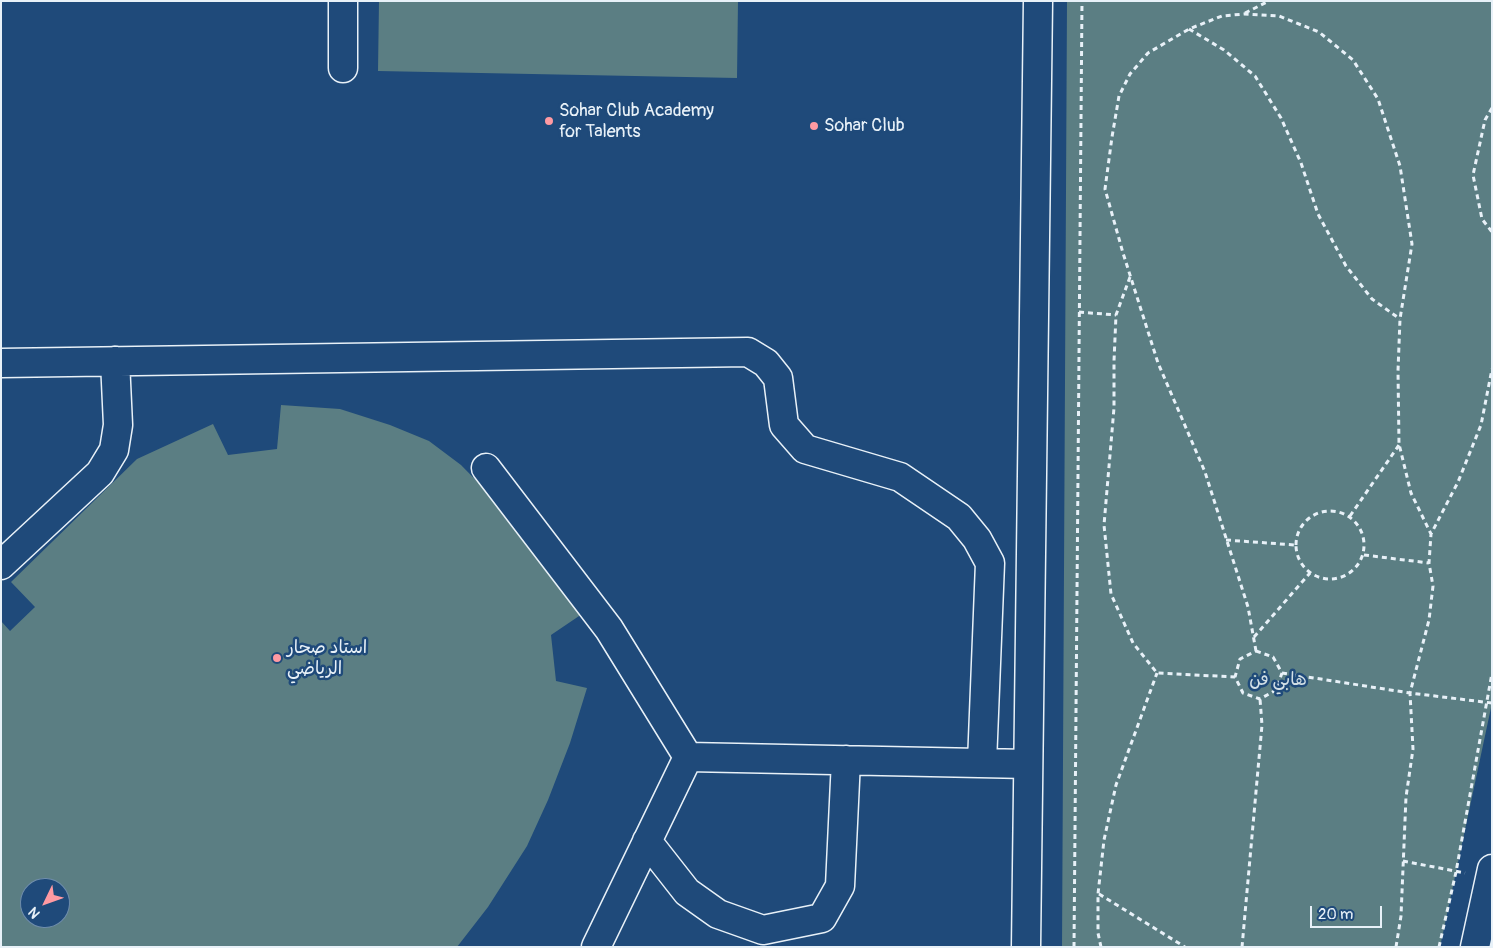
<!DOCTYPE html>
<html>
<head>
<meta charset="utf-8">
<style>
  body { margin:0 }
  #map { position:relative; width:1493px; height:948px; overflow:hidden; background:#1f4a7a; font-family:Pangolin,sans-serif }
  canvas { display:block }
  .frame { position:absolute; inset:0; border:2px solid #e8f1f8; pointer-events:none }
  .north { position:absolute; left:20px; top:878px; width:50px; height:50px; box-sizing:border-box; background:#1f4a7a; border:1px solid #6f8dac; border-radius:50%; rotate:228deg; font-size:14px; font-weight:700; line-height:20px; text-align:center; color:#e8f1f8 }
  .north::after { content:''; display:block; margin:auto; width:18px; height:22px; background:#ff9aa2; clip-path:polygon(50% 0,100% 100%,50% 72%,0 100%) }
  .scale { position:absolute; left:1310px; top:906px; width:72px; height:22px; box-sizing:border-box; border:2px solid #e8f1f8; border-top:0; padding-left:6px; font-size:15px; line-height:18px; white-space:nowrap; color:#e8f1f8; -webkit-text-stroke:4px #1f4a7a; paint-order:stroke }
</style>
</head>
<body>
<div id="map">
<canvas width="1493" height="948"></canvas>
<div class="frame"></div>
<div class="north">N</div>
<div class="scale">20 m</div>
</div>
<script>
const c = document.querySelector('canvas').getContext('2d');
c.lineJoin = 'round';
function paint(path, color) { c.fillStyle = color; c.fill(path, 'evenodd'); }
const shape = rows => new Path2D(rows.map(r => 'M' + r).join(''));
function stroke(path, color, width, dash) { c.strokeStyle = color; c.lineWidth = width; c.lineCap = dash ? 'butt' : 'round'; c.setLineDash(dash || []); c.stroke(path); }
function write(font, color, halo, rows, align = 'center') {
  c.font = font + ' Pangolin,"Playpen Sans Arabic",sans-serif'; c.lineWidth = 5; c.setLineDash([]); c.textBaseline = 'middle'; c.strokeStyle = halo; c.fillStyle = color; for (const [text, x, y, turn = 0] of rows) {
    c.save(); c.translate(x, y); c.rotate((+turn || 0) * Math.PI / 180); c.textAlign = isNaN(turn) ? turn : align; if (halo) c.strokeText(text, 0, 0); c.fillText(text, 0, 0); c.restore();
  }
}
paint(shape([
  [379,1,738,1,737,78,378,71],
  [1067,1,1492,1,1492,703,1440,947,1062,947],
  [281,405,340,409,390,425,429,441,461,465,513,518,585,612,551,635,556,681,587,688,570,743,548,800,527,846,488,907,457,947,1,947,1,621,10,631,35,607,11,582,137,459,213,424,228,455,277,449],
  [30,888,60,888,60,918,30,918]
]), '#5b7e83');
const minor = shape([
  [343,1,343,68],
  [1,363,748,352,766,363,778,378,784,425,805,449,900,477,959,517,977,539,990,563,982,763],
  [486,468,609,629,688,757],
  [1,565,100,473,114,450,118,425,115,361],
  [688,757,1028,764],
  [647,841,687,892,718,914,763,930,822,918,840,886,846,760],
  [596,947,688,757],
  [1026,947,1038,1],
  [1475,947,1492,869]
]);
stroke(minor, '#e8f1f8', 31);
stroke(shape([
  [1245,13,1269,1],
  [1189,29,1224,50,1255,76,1281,118,1301,163,1318,214,1346,266,1372,299,1400,319],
  [1492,108,1485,120,1473,175,1482,219,1492,232],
  [1130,277,1116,315,1114,361,1114,408,1104,525,1111,594,1133,643,1157,673,1235,677],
  [1079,312,1116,315],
  '1296 545a34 34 0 1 1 68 0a34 34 0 1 1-68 0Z',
  [1350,516,1399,445],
  [1226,540,1295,545],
  [1364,555,1429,563],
  [1254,637,1310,573],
  [1256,651,1248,607,1205,472,1158,363,1123,253,1105,189,1112,137,1119,96,1130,74,1148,53,1189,29,1222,16,1244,14,1279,16,1319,32,1353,60,1378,99,1400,166,1412,244,1400,319,1398,371,1399,444,1411,493,1431,534],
  [1256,651,1273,657,1282,673,1276,690,1260,699,1243,693,1235,677,1240,659,1256,651],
  [1282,673,1410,693,1492,703],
  [1403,861,1465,873],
  [1099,894,1185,947],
  [1074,947,1082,1],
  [1101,947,1098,933,1098,894,1104,840,1116,785,1157,673],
  [1242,947,1262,725,1260,699],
  [1396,947,1401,916,1406,797,1413,749,1410,693,1429,620,1433,586,1429,563,1431,534,1458,482,1481,425,1492,369],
  [1439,947,1456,872,1492,673]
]), '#e8f1f8', 3, [5, 4]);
stroke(minor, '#1f4a7a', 28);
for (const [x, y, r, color] of [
  [549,121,5,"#ff9aa2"],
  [814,126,5,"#ff9aa2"],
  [277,658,5,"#ff9aa2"]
]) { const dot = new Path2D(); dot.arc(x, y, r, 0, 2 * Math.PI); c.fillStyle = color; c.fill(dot); stroke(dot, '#1f4a7a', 2); }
write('18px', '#e8f1f8', '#1f4a7a', [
  ["Sohar Club Academy",559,111],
  ["for Talents",559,132],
  ["Sohar Club",824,126],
  ["استاد صحار",287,648],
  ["الرياضي",287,669]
], 'left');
write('18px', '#d3e0e6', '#1f4a7a', [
  ["هابي فن",1278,680]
]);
</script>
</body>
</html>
